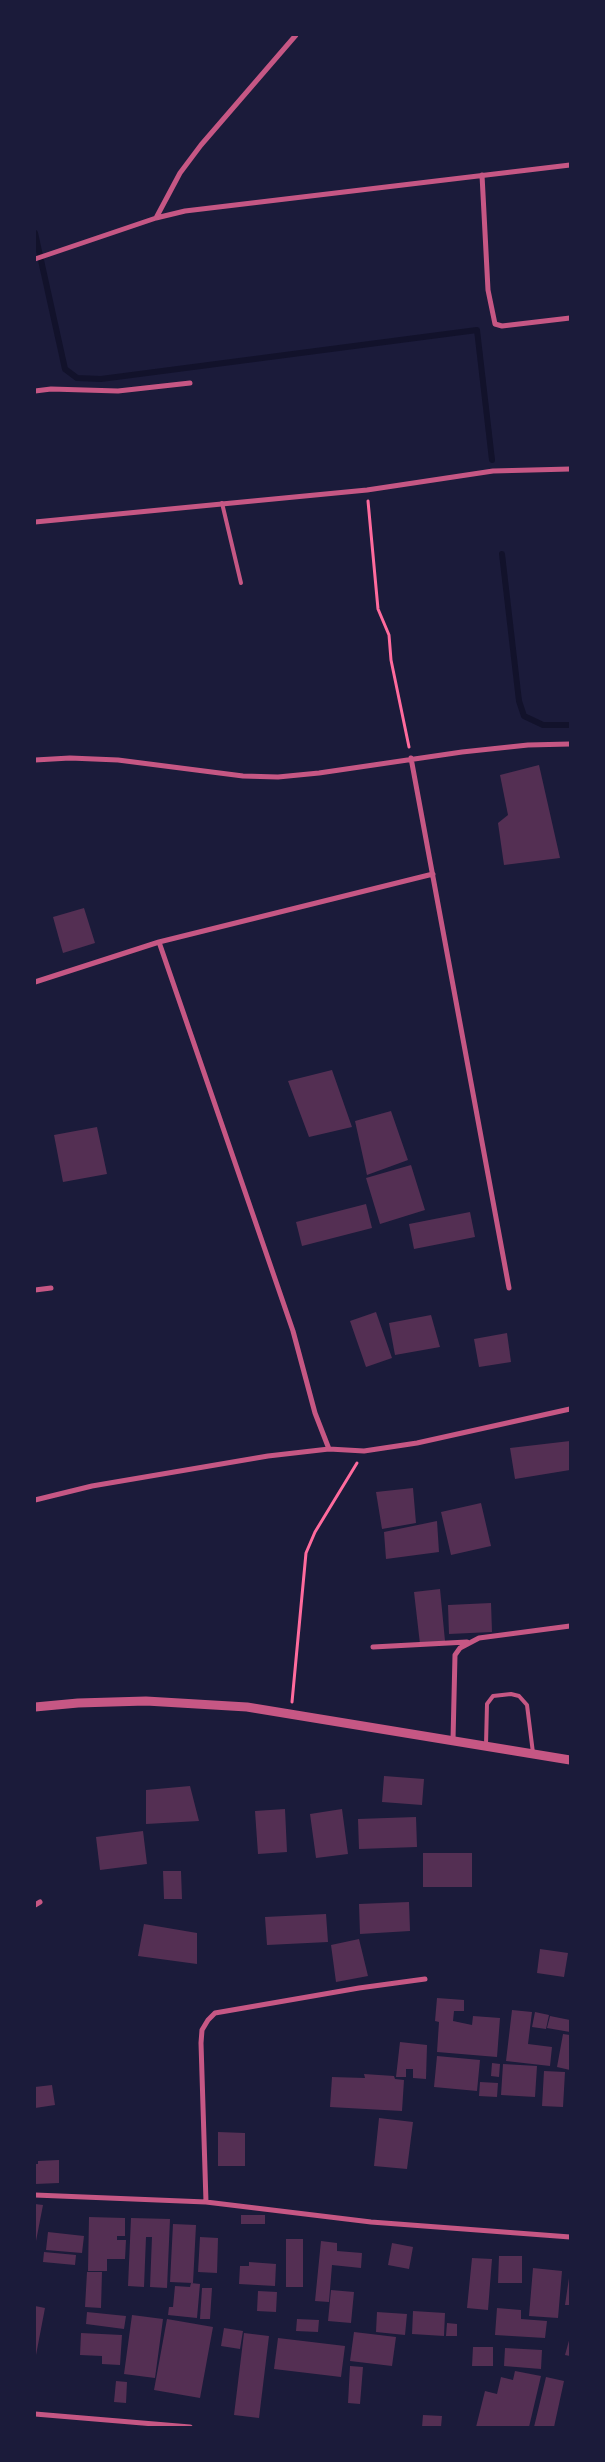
<!DOCTYPE html>
<html>
<head>
<meta charset="utf-8">
<style>
  body { margin:0 }
  #map { position:relative; width:605px; height:2462px; overflow:hidden; background:#1b1b3a; font-family:Lato,sans-serif }
  canvas { display:block }
  .frame { position:absolute; inset:0; border:36px solid #1b1b3a; pointer-events:none }
</style>
</head>
<body>
<div id="map">
<canvas width="605" height="2462"></canvas>
<div class="frame"></div>
</div>
<script>
const c = document.querySelector('canvas').getContext('2d');
c.lineJoin = 'round';
const shape = rows => new Path2D(rows.map(r => 'M' + r).join(''));
function stroke(path, color, width, dash) { c.strokeStyle = color; c.lineWidth = width; c.lineCap = dash ? 'butt' : 'round'; c.setLineDash(dash || []); c.stroke(path); }
function paint(path, color) { c.fillStyle = color; c.fill(path, 'evenodd'); }
stroke(shape([
  [35,233,65,369,77,378,101,379,477,330,492,460],
  [502,554,519,701,524,716,543,725,570,725]
]), '#12122b', 6);
paint(shape([
  [539,765,560,858,504,865,498,823,508,815,500,775],
  [84,908,95,943,63,953,53,917],
  [332,1070,352,1127,309,1137,288,1081],
  [391,1111,408,1160,367,1175,355,1121],
  [97,1127,107,1174,63,1182,54,1135],
  [411,1165,425,1210,380,1224,366,1178],
  [366,1204,372,1228,302,1246,296,1222],
  [470,1212,475,1237,414,1249,409,1224],
  [376,1312,392,1358,366,1367,350,1321],
  [431,1315,440,1347,395,1355,389,1323],
  [507,1333,511,1362,479,1367,474,1339],
  [570,1441,570,1470,515,1479,510,1448],
  [413,1488,416,1523,382,1529,376,1492],
  [481,1503,491,1546,451,1555,441,1512],
  [437,1521,439,1552,386,1559,384,1532],
  [440,1589,445,1641,420,1644,414,1592],
  [491,1603,492,1632,449,1634,448,1605],
  [384,1776,424,1779,422,1805,382,1802],
  [190,1786,199,1821,146,1824,146,1790],
  [285,1809,287,1852,258,1854,255,1811],
  [342,1809,348,1854,316,1858,310,1814],
  [416,1817,417,1847,359,1849,358,1819],
  [143,1831,147,1864,100,1870,96,1837],
  [423,1853,472,1853,472,1887,423,1887],
  [163,1871,181,1871,182,1899,164,1899],
  [409,1902,410,1931,360,1934,359,1904],
  [326,1914,328,1942,267,1945,265,1917],
  [144,1924,197,1933,197,1964,138,1956],
  [359,1939,368,1976,336,1982,331,1945],
  [540,1949,568,1953,564,1977,537,1973],
  [437,1998,464,2000,464,2011,454,2011,453,2021,472,2025,473,2016,500,2018,497,2057,437,2052,439,2022,435,2021],
  [512,2010,532,2012,528,2044,552,2047,550,2066,506,2061],
  [535,2012,549,2015,546,2029,532,2027],
  [550,2016,570,2020,570,2032,547,2028],
  [563,2034,570,2035,570,2070,557,2067],
  [400,2042,427,2045,426,2079,413,2078,413,2069,406,2069,406,2077,396,2077],
  [437,2056,480,2060,477,2091,434,2087],
  [492,2063,500,2064,499,2077,491,2076],
  [503,2064,537,2066,535,2097,501,2095],
  [544,2071,565,2072,563,2107,542,2106],
  [364,2074,394,2076,395,2079,404,2080,402,2111,330,2107,332,2077,365,2078],
  [480,2082,498,2083,497,2097,479,2096],
  [52,2085,55,2105,35,2108,35,2087],
  [379,2118,413,2122,407,2169,374,2166],
  [218,2132,245,2133,245,2166,218,2166],
  [59,2160,59,2183,35,2184,35,2164,38,2164,38,2161],
  [35,2204,43,2205,36,2241,35,2241],
  [241,2215,265,2215,265,2224,241,2224],
  [89,2217,125,2218,125,2236,117,2236,117,2240,126,2240,125,2259,107,2259,107,2271,88,2271],
  [131,2218,170,2219,167,2288,150,2287,152,2237,146,2237,144,2287,128,2286],
  [173,2224,196,2225,193,2283,170,2282],
  [48,2232,84,2236,82,2253,46,2250],
  [200,2237,218,2238,217,2273,198,2272],
  [286,2239,303,2239,303,2287,286,2287],
  [321,2241,337,2243,337,2251,362,2253,361,2268,332,2265,329,2302,315,2301],
  [392,2243,413,2247,409,2269,388,2265],
  [44,2252,76,2255,75,2265,43,2262],
  [499,2256,522,2256,522,2283,498,2283],
  [472,2258,492,2259,488,2310,467,2308],
  [249,2262,276,2264,275,2286,239,2284,240,2266,249,2266],
  [533,2268,562,2271,558,2318,529,2316],
  [87,2272,102,2272,101,2308,85,2307],
  [569,2278,570,2278,570,2305,565,2305],
  [191,2283,200,2284,197,2318,168,2315,169,2307,173,2307,175,2286,190,2287],
  [202,2288,212,2288,210,2319,200,2319],
  [331,2290,354,2292,351,2323,328,2321],
  [258,2291,277,2292,276,2312,257,2311],
  [35,2306,45,2308,36,2355,35,2355],
  [497,2308,521,2310,521,2319,547,2321,545,2338,495,2335],
  [413,2311,445,2313,444,2336,412,2334],
  [87,2312,126,2316,124,2329,86,2324],
  [377,2312,407,2314,405,2335,376,2332],
  [132,2315,163,2319,155,2378,124,2374],
  [167,2319,213,2327,200,2398,154,2390],
  [297,2319,319,2320,318,2332,296,2331],
  [447,2323,457,2324,457,2336,446,2336],
  [224,2328,243,2331,240,2349,221,2346],
  [354,2332,396,2337,392,2366,350,2361],
  [81,2333,122,2335,120,2365,102,2364,102,2356,80,2355],
  [244,2333,269,2336,259,2418,234,2415],
  [570,2337,570,2356,565,2355],
  [278,2338,345,2346,341,2377,274,2369],
  [473,2347,493,2347,493,2366,472,2366],
  [505,2348,542,2350,541,2369,504,2366],
  [350,2366,363,2367,360,2404,348,2403],
  [515,2371,541,2376,529,2427,476,2427,485,2391,497,2394,501,2377,513,2380],
  [546,2377,564,2381,554,2427,534,2427],
  [116,2381,127,2382,126,2403,114,2402],
  [423,2415,442,2416,441,2427,422,2427]
]), '#542f53');
stroke(shape([
  [368,501,378,609,389,635,391,660,409,747],
  [292,1702,306,1553,315,1532,357,1463]
]), '#ff6b9d', 3);
stroke(shape([
  [222,503,241,583],
  [486,1745,487,1704,493,1696,511,1694,519,1696,527,1705,533,1753]
]), '#c65784', 4);
stroke(shape([
  [482,175,488,290,495,324,502,326,570,318],
  [156,218,180,173,201,145,296,35],
  [35,259,156,218,185,211,570,165],
  [35,391,51,389,118,391,190,383],
  [35,522,367,490,493,471,570,469],
  [411,758,509,1288],
  [35,760,70,758,118,760,243,776,278,777,319,773,462,752,528,745,570,744],
  [159,942,293,1331,315,1413,329,1449],
  [35,982,159,942,433,874],
  [35,1290,51,1288],
  [35,1500,92,1486,268,1456,329,1449,364,1451,417,1443,570,1409],
  [373,1647,467,1642],
  [453,1740,455,1655,460,1648,479,1638,570,1626],
  [35,1905,40,1902],
  [35,2195,206,2202,371,2222,570,2237],
  [206,2202,201,2043,202,2030,208,2020,215,2013,359,1988,425,1979],
  [35,2414,190,2427]
]), '#c65784', 5);
stroke(shape([
  [35,1707,78,1703,146,1701,247,1707,570,1760]
]), '#c65784', 9);
</script>
</body>
</html>
